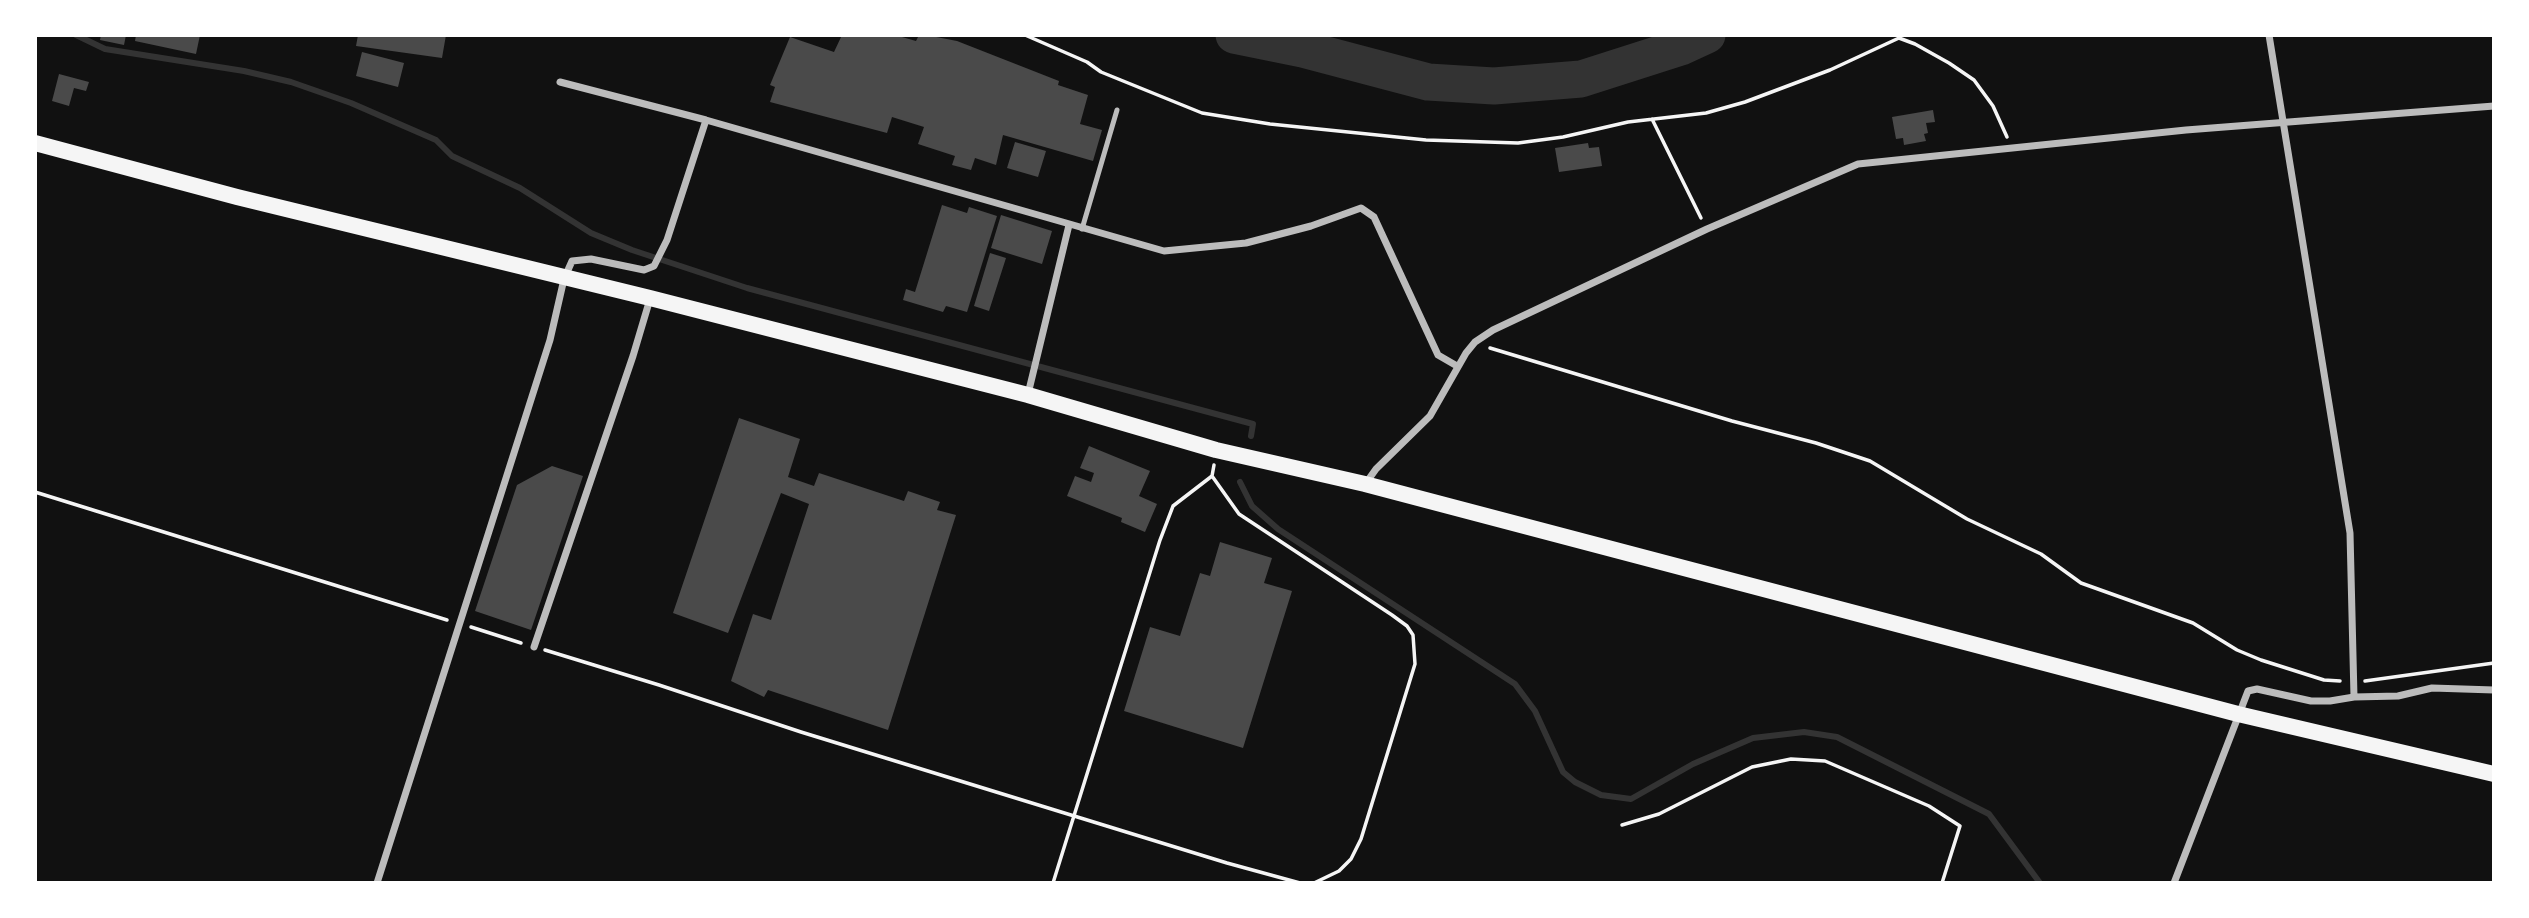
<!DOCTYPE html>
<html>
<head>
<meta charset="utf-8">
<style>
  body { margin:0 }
  #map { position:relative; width:2529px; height:918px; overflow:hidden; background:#111; font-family:Lato,sans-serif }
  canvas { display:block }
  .frame { position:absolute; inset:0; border:37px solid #fff; pointer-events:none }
</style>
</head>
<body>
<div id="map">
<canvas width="2529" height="918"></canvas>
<div class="frame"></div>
</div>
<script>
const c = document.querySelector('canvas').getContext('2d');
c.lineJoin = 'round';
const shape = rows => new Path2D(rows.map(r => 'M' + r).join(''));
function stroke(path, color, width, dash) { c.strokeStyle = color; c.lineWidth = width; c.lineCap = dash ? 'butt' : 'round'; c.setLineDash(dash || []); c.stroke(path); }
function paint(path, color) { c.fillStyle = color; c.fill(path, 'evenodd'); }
stroke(shape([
  [76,35,105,49,244,71,291,82,351,103,436,140,452,156,520,188,591,233,632,250,747,288,1253,424,1251,436],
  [1240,482,1252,506,1278,529,1515,684,1535,711,1563,772,1575,782,1601,795,1631,799,1693,764,1753,738,1804,732,1837,737,1989,814,2040,883]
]), '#333', 6);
stroke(shape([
  [1234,35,1303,49,1428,82,1494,86,1581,79,1681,47,1707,35]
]), '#333', 37);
paint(shape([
  [101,35,126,35,124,45,100,40],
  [136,35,200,35,196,54,135,41],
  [358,35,446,35,442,58,356,46],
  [842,35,895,35,916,41,919,35,926,35,957,41,1059,81,1058,85,1088,95,1080,124,1102,130,1093,161,1003,135,996,165,975,158,971,170,952,165,955,156,918,144,924,127,892,117,887,133,770,102,775,87,770,85,790,37,834,52],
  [362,52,404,63,398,87,356,76],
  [59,74,89,82,86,91,74,88,69,106,52,101],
  [1933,110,1935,122,1926,123,1928,133,1924,134,1926,141,1904,145,1903,138,1896,139,1892,117],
  [1015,142,1046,151,1038,177,1007,168],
  [1588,143,1589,148,1599,147,1602,166,1559,172,1555,148],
  [942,205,967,213,969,207,997,216,967,312,946,306,943,312,903,300,906,289,915,292],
  [1001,215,1052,231,1042,264,991,248],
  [990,253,1006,258,989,311,974,306],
  [739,418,800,439,788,477,814,486,819,473,904,501,908,491,940,502,937,510,956,515,888,730,768,690,764,697,731,681,753,614,771,620,809,504,781,493,728,633,673,613],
  [1089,446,1150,471,1139,496,1157,504,1145,532,1121,522,1122,518,1067,496,1075,476,1091,482,1094,473,1080,468],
  [552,466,583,476,531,630,475,611,517,485],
  [1220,542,1272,558,1264,583,1292,591,1243,748,1124,711,1150,627,1180,636,1200,573,1210,576]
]), '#4a4a4a');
stroke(shape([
  [1025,35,1087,62,1101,72,1202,113,1270,124,1426,140,1518,143,1563,137,1628,122,1706,113,1745,102,1830,70,1899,38,1915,44,1949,63,1974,80,1993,106,2007,137],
  [1652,119,1701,218],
  [1490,348,1732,421,1816,443,1870,461,1967,519,2041,554,2081,583,2193,623,2237,650,2261,660,2324,680,2340,681],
  [1212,476,1239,514,1392,615,1407,626,1413,635,1415,664,1361,839,1351,859,1339,871,1314,883],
  [35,492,447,620],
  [471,627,521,643],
  [545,650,659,685,801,732,1227,863,1300,883],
  [2365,681,2494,663],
  [1622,825,1659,814,1752,767,1791,759,1825,761,1929,806,1960,826,1942,883],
  [1053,883,1160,540,1173,506,1212,476,1214,465]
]), '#f5f5f5', 3.5);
stroke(shape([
  [1082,229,1117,110]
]), '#bcbcbc', 5);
stroke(shape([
  [2269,35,2350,533,2354,697],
  [560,82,706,120,1164,251,1246,243,1311,226,1361,208,1374,217,1438,355,1457,366],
  [1028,394,1069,225],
  [1366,483,1376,469,1430,416,1466,353,1475,342,1493,330,1707,229,1858,164,2186,130,2494,106],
  [534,647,633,356,650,299],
  [377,883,550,340,564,279,572,261,591,259,644,270,654,266,667,240,706,120],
  [2174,883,2248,691,2257,689,2311,701,2330,701,2354,697,2398,696,2432,688,2494,690]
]), '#bcbcbc', 7);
stroke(shape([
  [35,143,237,197,650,298,1028,395,1216,450,1365,484,2238,714,2494,774]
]), '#f5f5f5', 16);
</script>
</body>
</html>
